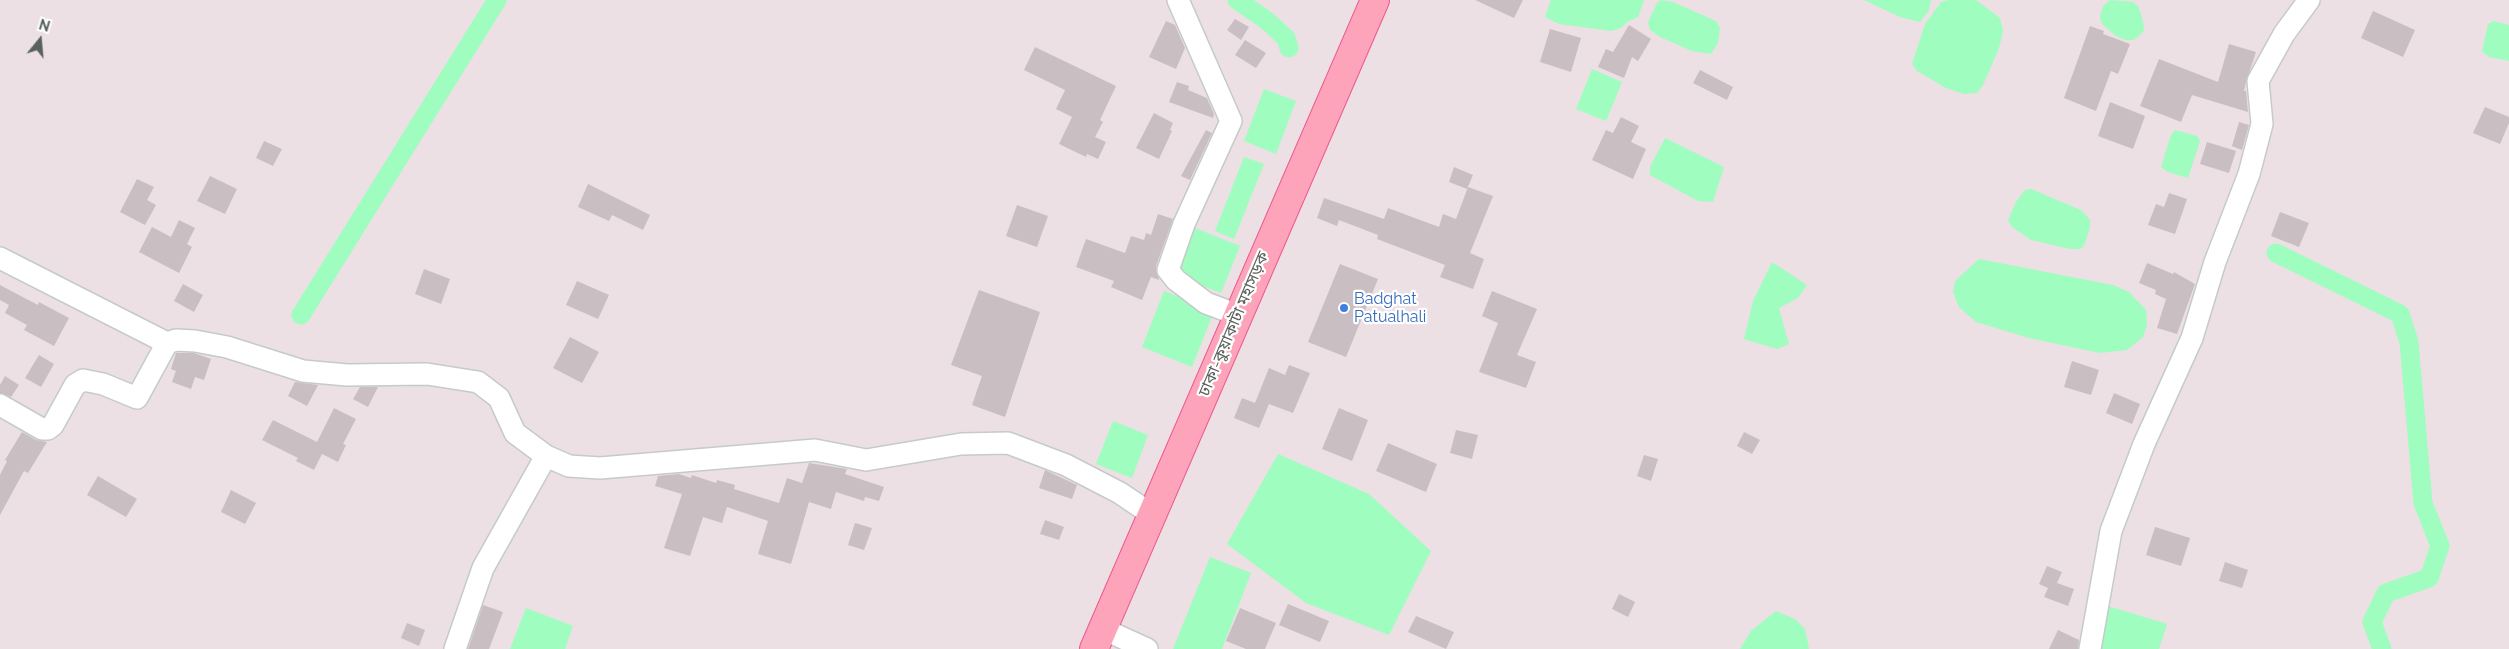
<!DOCTYPE html>
<html>
<head>
<meta charset="utf-8">
<style>
  body { margin:0 }
  #map { position:relative; width:2509px; height:649px; overflow:hidden; background:#ece0e4; font-family:Raleway,sans-serif }
  canvas { display:block }
  .north { position:absolute; left:15px; top:15px; width:50px; height:50px; -webkit-text-stroke:4px #fff; paint-order:stroke; rotate:17deg; font-size:14px; font-weight:700; line-height:20px; text-align:center; color:#59615c }
  .north::after { content:''; display:block; margin:auto; width:18px; height:22px; background:#59615c; clip-path:polygon(50% 0,100% 100%,50% 72%,0 100%) }
</style>
</head>
<body>
<div id="map">
<canvas width="2509" height="649"></canvas>
<div class="north">N</div>
</div>
<script>
const c = document.querySelector('canvas').getContext('2d');
c.lineJoin = 'round';
function paint(path, color) { c.fillStyle = color; c.fill(path, 'evenodd'); }
const shape = rows => new Path2D(rows.map(r => 'M' + r).join(''));
function stroke(path, color, width, dash) { c.strokeStyle = color; c.lineWidth = width; c.lineCap = dash ? 'butt' : 'round'; c.setLineDash(dash || []); c.stroke(path); }
function write(font, color, halo, rows, align = 'center') {
  c.font = font + ' Raleway,"Noto Sans Bengali",sans-serif'; c.lineWidth = 4.5; c.setLineDash([]); c.textBaseline = 'middle'; c.strokeStyle = halo; c.fillStyle = color; for (const [text, x, y, turn = 0] of rows) {
    c.save(); c.translate(x, y); c.rotate((+turn || 0) * Math.PI / 180); c.textAlign = isNaN(turn) ? turn : align; if (halo) c.strokeText(text, 0, 0); c.fillText(text, 0, 0); c.restore();
  }
}
paint(shape([
  [1551,0,1644,0,1638,17,1627,22,1621,28,1611,31,1559,24,1545,17],
  [1661,0,1673,2,1716,21,1720,28,1718,43,1711,54,1692,51,1660,37,1650,30,1648,22,1657,3],
  [1864,0,1931,0,1929,10,1920,22,1900,17],
  [1949,0,1976,0,2000,18,2003,31,1999,48,1983,85,1977,93,1964,94,1946,88,1917,71,1912,64,1925,24,1941,2],
  [2110,0,2133,2,2138,6,2143,21,2144,31,2134,40,2126,40,2116,36,2102,24,2100,17,2103,6],
  [2494,21,2509,25,2509,61,2489,57,2482,51,2488,24],
  [1592,69,1622,82,1606,121,1576,109],
  [1264,89,1296,101,1276,154,1244,141],
  [2175,130,2197,136,2200,141,2188,178,2168,172,2161,167,2171,135],
  [1665,138,1724,167,1713,202,1698,201,1650,175,1650,167],
  [1244,157,1264,164,1234,239,1215,231],
  [2031,189,2081,210,2087,216,2090,220,2090,228,2084,246,2080,249,2070,249,2031,240,2012,227,2008,220,2016,202,2025,190],
  [1190,226,1240,246,1221,293,1172,274],
  [1979,259,2113,285,2129,292,2146,310,2147,325,2143,337,2127,350,2100,353,2029,338,1976,322,1959,307,1953,292,1955,281],
  [1772,262,1807,285,1798,298,1779,308,1789,344,1777,349,1744,339,1753,301],
  [1164,291,1214,311,1192,367,1142,347],
  [1113,421,1148,435,1132,478,1096,464],
  [1278,454,1369,494,1431,551,1389,635,1306,603,1227,544],
  [1210,557,1251,573,1222,649,1173,649],
  [2108,606,2167,624,2159,649,2102,649],
  [526,608,573,626,565,649,510,649],
  [1776,611,1795,619,1805,629,1809,649,1740,649,1751,631]
]), '#9ffdbf');
stroke(shape([
  [1237,0,1266,20,1286,38,1289,48],
  [2276,253,2400,314,2409,342,2423,503,2440,546,2429,578,2386,593,2372,622,2382,649],
  [301,315,497,0]
]), '#9ffdbf', 19);
paint(shape([
  [1475,0,1523,0,1514,18],
  [2373,11,2415,30,2403,57,2361,38],
  [1235,19,1249,27,1241,40,1227,30],
  [1166,21,1175,25,1185,48,1176,69,1149,57],
  [1629,25,1651,39,1638,61,1632,57,1624,78,1598,67,1606,49,1613,52],
  [2090,26,2104,31,2103,34,2130,44,2118,74,2111,71,2096,111,2064,98],
  [1550,29,1581,38,1571,72,1540,62],
  [1245,40,1266,53,1256,68,1235,55],
  [2229,44,2256,52,2246,82,2244,91,2246,91,2248,112,2192,95,2181,122,2140,106,2159,59,2218,82],
  [1035,47,1116,86,1100,120,1103,122,1095,137,1106,142,1098,159,1087,154,1086,157,1059,144,1072,117,1056,109,1065,90,1024,70],
  [1700,70,1733,87,1727,100,1693,83],
  [1177,82,1189,86,1188,90,1207,98,1214,114,1213,118,1169,102],
  [2110,102,2145,116,2133,149,2098,136],
  [2485,107,2509,117,2509,123,2500,144,2473,133],
  [1154,113,1173,123,1170,130,1172,131,1159,159,1136,148],
  [1621,117,1639,126,1631,142,1646,149,1633,179,1592,160,1606,130,1613,133],
  [2239,122,2249,125,2242,150,2232,146],
  [1206,130,1212,133,1190,180,1181,176],
  [264,141,282,149,273,166,256,158],
  [2207,142,2236,151,2229,173,2200,164],
  [1454,167,1473,175,1467,189,1449,182],
  [210,176,237,189,225,214,197,201],
  [137,179,154,187,147,200,156,205,145,225,120,212],
  [588,184,650,215,643,230,612,215,609,221,578,207],
  [1468,187,1493,196,1470,253,1484,259,1473,289,1440,277,1445,265,1377,239,1378,235,1339,220,1337,226,1317,218,1324,198,1384,219,1388,208,1439,227,1443,214,1456,219],
  [2169,193,2187,199,2175,234,2148,225,2156,204,2164,207],
  [1017,205,1048,216,1037,247,1006,236],
  [2280,212,2309,223,2299,247,2271,236],
  [1158,214,1173,219,1156,266,1159,280,1151,277,1142,300,1111,287,1114,281,1076,267,1086,239,1125,253,1131,236,1144,240,1146,233,1151,235],
  [179,220,195,228,187,244,192,247,179,273,139,252,152,227,171,237],
  [2147,263,2173,274,2174,272,2195,284,2177,334,2157,328,2166,299,2155,294,2156,290,2139,283],
  [1340,264,1378,279,1346,357,1308,342],
  [424,269,450,279,441,304,415,294],
  [577,281,609,295,598,319,566,305],
  [183,284,203,295,194,312,174,301],
  [0,285,38,305,39,302,69,318,54,346,24,330,27,325,5,313,9,305,0,300],
  [979,290,1040,312,1005,417,972,405,982,376,951,365],
  [1492,291,1537,309,1517,355,1536,362,1526,388,1479,372,1498,323,1482,316],
  [570,337,599,352,582,383,553,368],
  [176,353,194,353,211,359,204,380,195,377,191,389,172,382,176,371,171,369],
  [39,355,54,364,41,387,25,378],
  [2072,361,2099,370,2091,395,2064,387],
  [1289,365,1310,373,1293,413,1269,404,1259,428,1234,418,1242,398,1255,403,1269,368,1285,375],
  [5,376,19,385,11,397,0,393,0,385],
  [295,382,318,385,307,406,288,396],
  [360,387,378,387,368,407,353,399],
  [2114,393,2140,404,2132,424,2106,413],
  [334,408,356,419,343,444,346,445,338,462,322,454,314,470,296,461,298,458,262,440,273,420,317,442],
  [1339,408,1368,420,1352,461,1322,449],
  [1456,430,1478,435,1472,459,1450,453],
  [22,432,36,440,47,442,28,473,24,471,0,515,0,475,7,461,5,460],
  [1744,432,1760,440,1752,454,1737,446],
  [1388,443,1437,464,1426,492,1376,471],
  [1644,455,1658,459,1651,481,1637,476],
  [809,463,847,469,845,474,884,487,879,501,865,497,864,501,836,492,831,509,809,502,791,564,758,554,768,521,727,507,722,523,703,517,690,556,664,548,682,494,655,486,658,476,679,474,691,478,692,475,716,483,717,480,735,485,734,489,779,503,787,478,802,483],
  [1045,470,1077,485,1072,499,1039,488],
  [98,476,137,499,126,517,87,495],
  [231,490,256,503,245,524,221,512],
  [1045,520,1064,527,1059,540,1040,534],
  [855,523,872,528,864,550,848,545],
  [2155,527,2190,538,2181,566,2146,555],
  [2225,562,2248,570,2242,588,2219,581],
  [2047,566,2062,572,2057,583,2074,589,2068,606,2044,597,2048,588,2039,584],
  [1619,594,1635,602,1628,617,1612,609],
  [1288,604,1329,621,1320,642,1279,625],
  [483,605,503,612,489,649,468,649],
  [1240,608,1276,623,1265,649,1246,649,1226,641],
  [1416,616,1454,632,1446,649,1408,632],
  [407,623,425,630,419,646,401,638],
  [2058,630,2079,640,2078,649,2049,649]
]), '#c9bec2');
const minor = shape([
  [1178,0,1231,121,1184,224,1168,270,1176,280,1206,303,1238,315],
  [0,258,167,343,176,340,195,341,227,347,303,371,347,375,427,374,478,382,499,398,515,433,546,456,569,466,600,468,815,450,866,460,961,444,1008,443,1066,465,1120,493,1151,514],
  [0,405,42,429,48,429,53,425,75,385,83,380,103,384,137,398,167,343],
  [1103,629,1147,649],
  [455,649,483,568,546,456],
  [2090,649,2111,531,2144,444,2192,338,2215,262,2249,174,2262,124,2258,81,2284,34,2309,0]
]);
const primary = shape([
  [1094,649,1375,0]
]);
stroke(minor, '#c4cbc8', 24);
stroke(primary, '#ed578f', 30);
stroke(minor, '#fff', 21);
stroke(primary, '#fda4bb', 28);
for (const [x, y, r, color] of [
  [1344,308,5,"#3f7fe0"]
]) { const dot = new Path2D(); dot.arc(x, y, r, 0, 2 * Math.PI); c.fillStyle = color; c.fill(dot); stroke(dot, '#fff', 2); }
write('16px', '#366cbe', '#fff', [
  ["Badghat",1354,299],
  ["Patualhali",1354,317]
], 'left');
write('16px', '#59615c', '#fff', [
  ["ঢাকা-কুয়াকাটা মহাসড়ক",1234,324,-67]
]);
</script>
</body>
</html>
